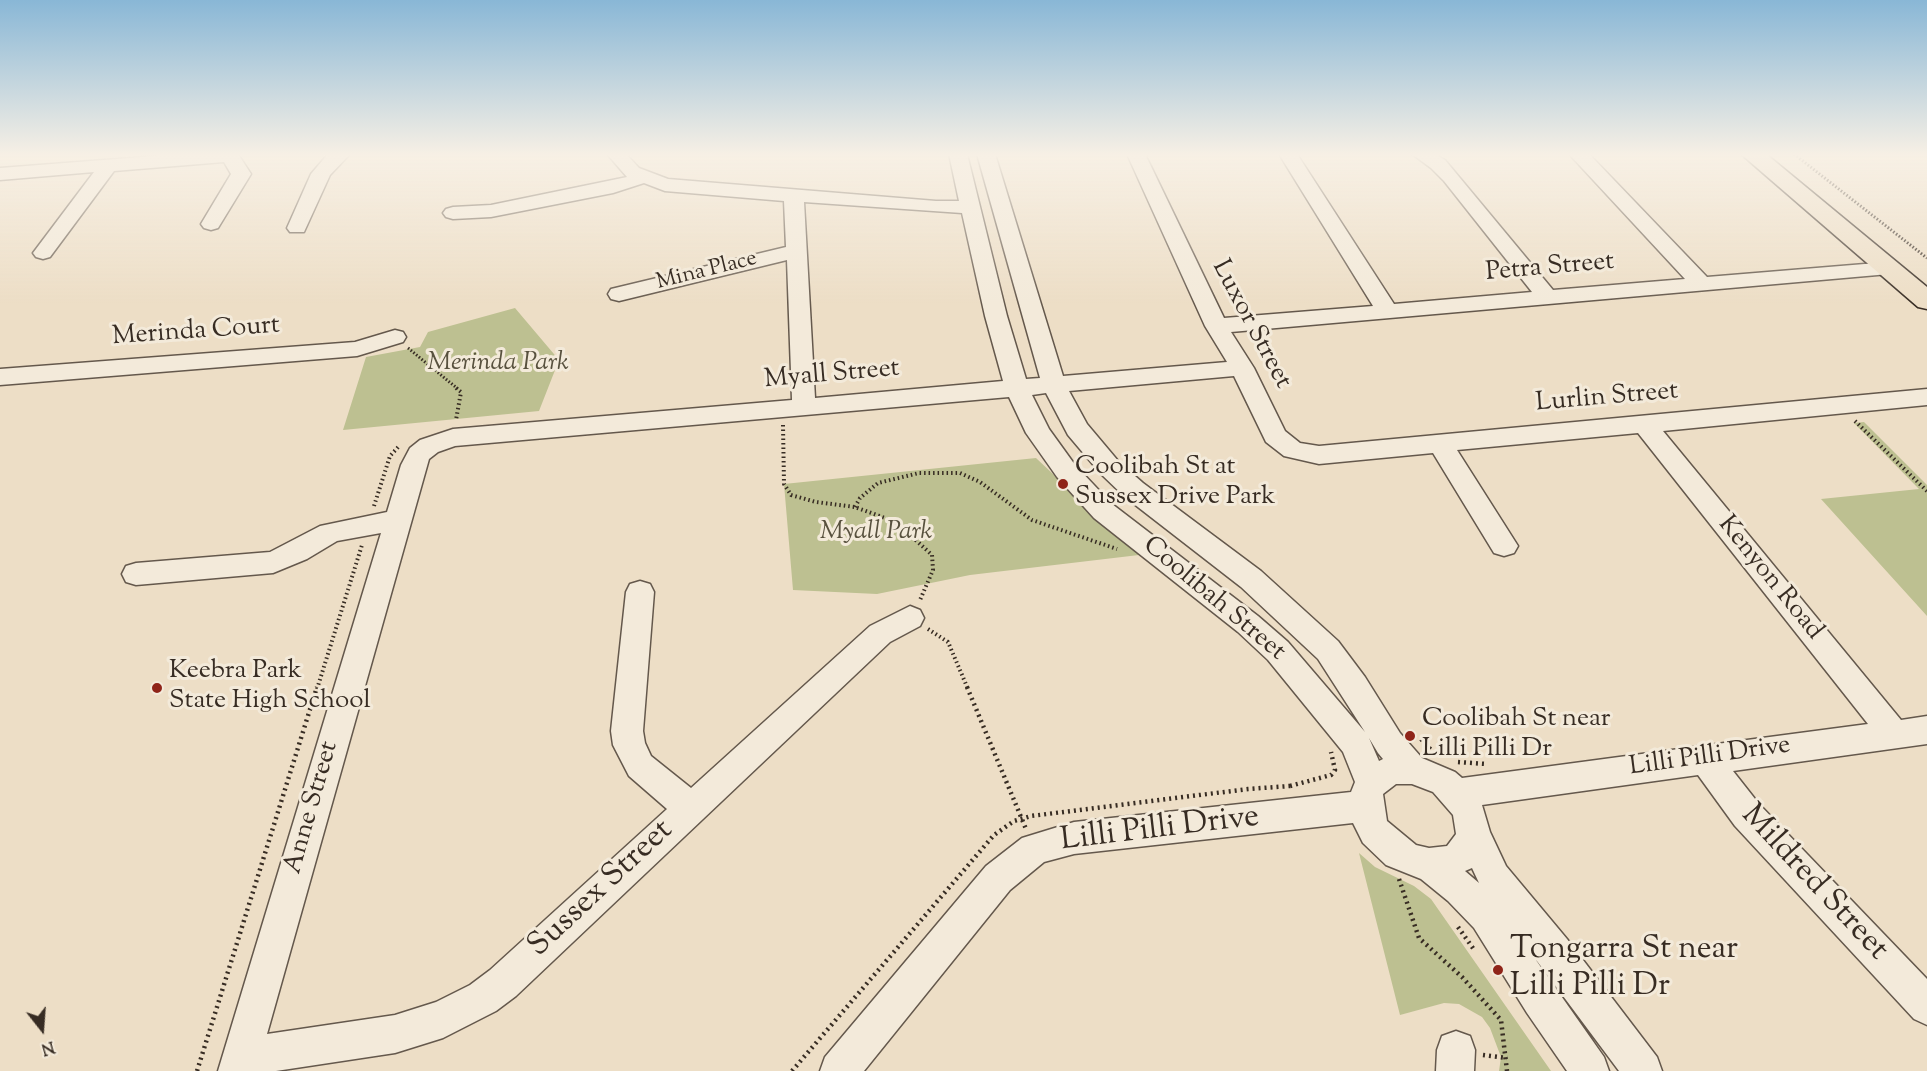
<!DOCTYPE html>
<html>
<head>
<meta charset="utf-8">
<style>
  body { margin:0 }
  #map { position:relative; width:1927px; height:1071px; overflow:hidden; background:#eddec6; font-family:"Sorts Mill Goudy",serif }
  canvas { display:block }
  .north { position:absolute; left:12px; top:999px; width:60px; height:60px; -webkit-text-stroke:4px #f3eada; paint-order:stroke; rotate:163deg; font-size:16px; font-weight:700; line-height:24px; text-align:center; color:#372c23 }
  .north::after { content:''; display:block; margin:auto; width:21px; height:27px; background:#372c23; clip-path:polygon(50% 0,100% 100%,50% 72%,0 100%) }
</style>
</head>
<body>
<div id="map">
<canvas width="1927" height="1071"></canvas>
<div class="north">N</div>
</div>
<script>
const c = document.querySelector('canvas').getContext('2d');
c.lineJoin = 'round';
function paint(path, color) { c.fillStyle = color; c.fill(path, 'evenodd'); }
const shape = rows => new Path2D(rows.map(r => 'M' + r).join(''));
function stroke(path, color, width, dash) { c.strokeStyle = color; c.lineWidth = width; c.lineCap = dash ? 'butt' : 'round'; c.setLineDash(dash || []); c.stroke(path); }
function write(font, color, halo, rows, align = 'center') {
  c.font = font + ' "Sorts Mill Goudy",serif'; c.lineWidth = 6; c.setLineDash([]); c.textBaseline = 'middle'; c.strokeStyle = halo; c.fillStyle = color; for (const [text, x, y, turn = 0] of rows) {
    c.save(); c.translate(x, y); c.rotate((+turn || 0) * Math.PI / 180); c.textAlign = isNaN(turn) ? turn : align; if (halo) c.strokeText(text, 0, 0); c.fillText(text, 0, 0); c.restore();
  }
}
paint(shape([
  [515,308,559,360,539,411,343,430,366,357,420,347,428,332],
  [1864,422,1927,485,1927,616,1821,499,1919,489,1854,423],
  [1036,458,1139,555,970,575,877,594,793,590,784,484],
  [1359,853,1375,867,1414,886,1431,899,1551,1071,1499,1071,1501,1057,1490,1028,1482,1017,1459,1004,1444,1003,1400,1015]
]), '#bdc091');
const minor = shape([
  [181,154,238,154,251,174,218,228,211,230,204,228,201,224,231,174,224,162,114,171,50,257,43,259,36,257,33,253,94,172,0,180,0,168,181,154],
  [328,154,350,154,330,175,304,232,290,232,287,228,311,174,328,154],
  [607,154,626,154,639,168,668,179,936,201,959,201,949,154,967,154,1007,316,1026,379,1040,378,977,154,995,154,1063,376,1227,362,1205,326,1127,154,1145,154,1224,318,1373,306,1279,154,1297,154,1394,304,1532,292,1444,181,1431,168,1412,154,1435,154,1445,160,1553,290,1685,279,1569,154,1589,154,1707,277,1889,262,1896,264,1900,268,1896,272,1889,274,1231,332,1254,368,1285,431,1300,443,1319,446,1927,389,1927,405,1663,431,1901,720,1927,716,1927,744,1733,771,1759,804,1927,979,1927,1025,1914,1019,1735,826,1698,775,1482,805,1490,832,1506,866,1567,939,1657,1057,1662,1071,1619,1071,1531,953,1604,1057,1609,1071,1567,1071,1527,1013,1474,928,1448,901,1421,879,1386,865,1363,843,1353,823,1074,854,1044,862,1010,890,864,1071,820,1071,825,1057,986,866,1022,838,1074,822,1351,792,1355,782,1343,752,1268,660,1238,632,1094,518,1057,477,1026,433,1009,397,455,446,438,452,429,459,267,1034,395,1015,436,1002,470,985,490,970,667,809,629,776,613,745,611,731,626,592,630,584,640,581,650,584,654,592,643,731,645,743,651,756,691,788,870,626,910,606,920,610,924,618,920,626,890,642,516,996,496,1011,443,1038,395,1053,276,1071,218,1071,381,533,337,541,307,559,273,573,136,585,126,582,122,574,126,566,136,563,270,552,320,526,387,512,401,465,410,448,420,440,453,429,792,400,787,260,619,301,611,299,608,294,611,289,786,247,784,201,665,191,644,183,613,193,491,217,453,219,446,217,443,213,446,209,453,207,491,205,627,177,607,154],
  [804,202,962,213,985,316,1003,381,815,398,804,202],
  [1234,376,1266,442,1284,456,1319,464,1433,453,1494,553,1504,556,1514,553,1518,546,1457,450,1638,433,1868,724,1709,745,1704,744,1694,747,1462,778,1455,772,1422,758,1400,733,1365,677,1338,641,1261,571,1143,483,1119,462,1087,424,1069,391,1234,376],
  [1046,393,1068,435,1101,474,1125,497,1241,587,1318,659,1365,732,1288,642,1258,616,1112,504,1075,465,1049,429,1032,395,1046,393],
  [1369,738,1378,753,1383,759,1379,761,1369,738],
  [1396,784,1412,784,1433,792,1453,815,1456,834,1447,846,1429,848,1416,845,1387,821,1383,794,1396,784],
  [1472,868,1479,883,1465,871,1472,868],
  [395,330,403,332,406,337,403,342,357,356,0,385,0,369,355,342,395,330],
  [1456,1031,1470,1036,1475,1050,1474,1071,1436,1071,1437,1050,1442,1036,1456,1031]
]);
const major = shape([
  [1741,154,1766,154,1927,287,1927,309,1918,307,1741,154]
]);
stroke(minor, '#64584c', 3);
stroke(major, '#372c23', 3);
stroke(shape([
  [1794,154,1927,258],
  [408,348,458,389]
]), '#372c23', 3, [1.5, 2]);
stroke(shape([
  [456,388,461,392,456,420],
  [1855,421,1927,491],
  [783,425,784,484,791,495,816,502,855,507,885,518,909,534,932,555,933,570,920,600],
  [374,506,390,456,400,445],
  [855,507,860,498,878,483,919,473,960,473,980,482,1032,520,1117,549],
  [928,629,948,642,968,689],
  [317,689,362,545]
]), '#372c23', 4, [1.5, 3]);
stroke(shape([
  [967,687,1026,829],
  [1421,739,1432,751],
  [1458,762,1486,764],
  [1290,786,1331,775,1335,770,1331,752],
  [1399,879,1419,938,1462,977,1501,1020,1507,1071],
  [1458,927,1475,951],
  [1483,1055,1507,1058],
  [197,1071,317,687],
  [792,1071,994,835,1014,821,1031,816,1248,789,1290,786]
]), '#372c23', 4.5, [2, 4]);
paint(minor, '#f3eada');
paint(major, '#eddec6');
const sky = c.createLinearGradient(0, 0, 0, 304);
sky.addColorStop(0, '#89b7d6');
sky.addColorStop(0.51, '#f7f0e5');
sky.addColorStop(1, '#f7f0e500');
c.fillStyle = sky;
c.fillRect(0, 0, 1927, 304);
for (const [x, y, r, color] of [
  [1063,484,6,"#8f2418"],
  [157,688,6,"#8f2418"],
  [1410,736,6,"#8f2418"],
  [1498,970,6,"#8f2418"]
]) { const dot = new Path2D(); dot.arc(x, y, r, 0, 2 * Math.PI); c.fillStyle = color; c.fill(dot); stroke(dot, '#f3eada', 2); }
write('22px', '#372c23', '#f3eada', [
  ["Mina Place",707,272,-14]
]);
write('26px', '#372c23', '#f3eada', [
  ["Petra Street",1550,269,-5],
  ["Luxor Street",1250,325,62],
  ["Merinda Court",196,333,-4],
  ["Myall Street",832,376,-5],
  ["Lurlin Street",1607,399,-5],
  ["Kenyon Road",1769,579,51],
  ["Coolibah Street",1213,600,40],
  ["Lilli Pilli Drive",1710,758,-8],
  ["Anne Street",313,808,-74]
]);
write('italic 26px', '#58513e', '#f3eada', [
  ["Merinda Park",498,365],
  ["Myall Park",876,534]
]);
write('26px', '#372c23', '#f3eada', [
  ["Coolibah St at",1075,469],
  ["Sussex Drive Park",1075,499],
  ["Keebra Park",169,673],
  ["State High School",169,703],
  ["Coolibah St near",1422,721],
  ["Lilli Pilli Dr",1422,751]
], 'left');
write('32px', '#372c23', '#f3eada', [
  ["Lilli Pilli Drive",1160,831,-7],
  ["Mildred Street",1813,884,47],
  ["Sussex Street",602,890,-43]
]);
write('32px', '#372c23', '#f3eada', [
  ["Tongarra St near",1510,952],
  ["Lilli Pilli Dr",1510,989]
], 'left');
</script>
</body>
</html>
